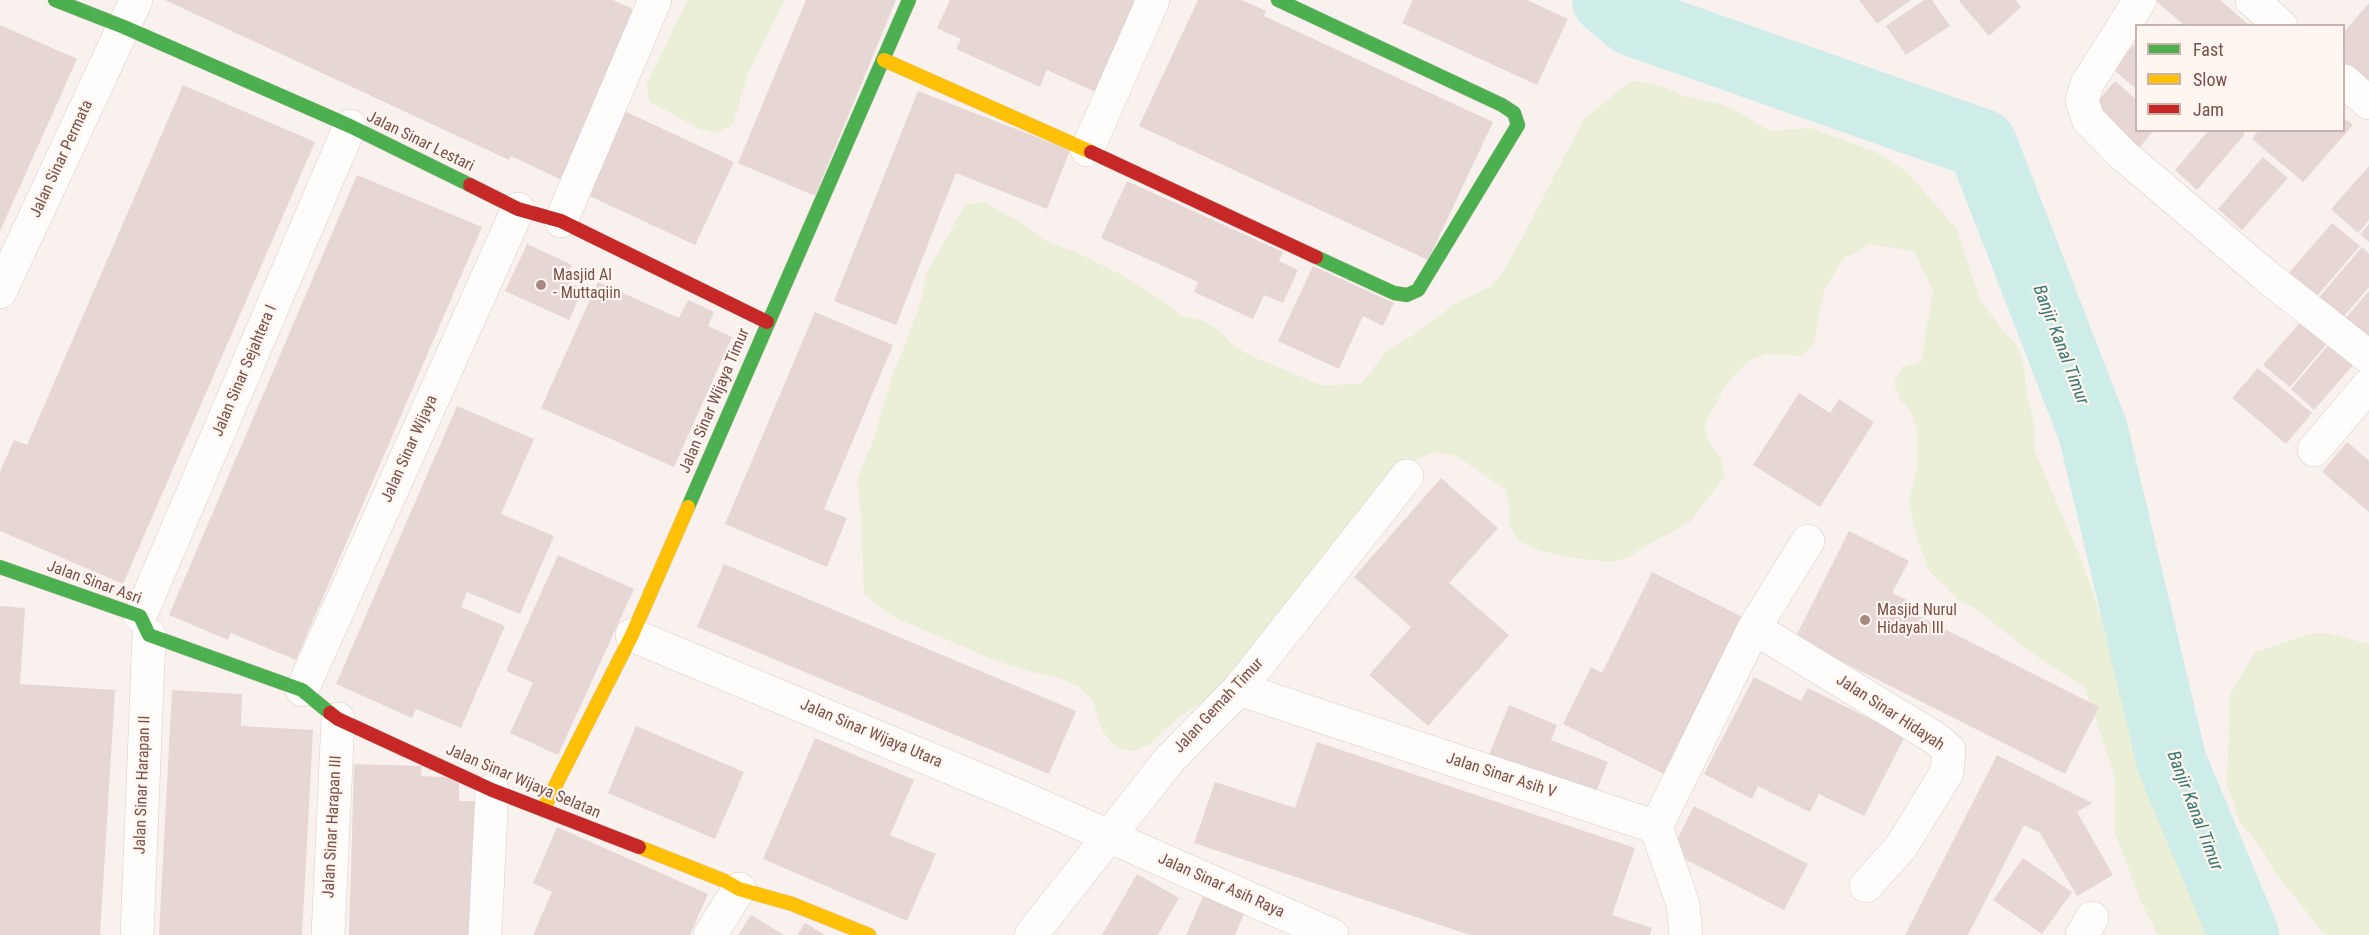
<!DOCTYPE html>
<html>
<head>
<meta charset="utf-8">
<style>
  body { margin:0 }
  #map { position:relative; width:2369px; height:935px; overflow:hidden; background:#f9f1ee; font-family:"Roboto Condensed",sans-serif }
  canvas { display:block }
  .legend { position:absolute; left:2135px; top:24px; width:210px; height:108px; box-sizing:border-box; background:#fff6f0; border:2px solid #cab3ae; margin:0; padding:8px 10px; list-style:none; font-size:18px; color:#7b4f4a }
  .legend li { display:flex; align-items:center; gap:12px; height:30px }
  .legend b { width:30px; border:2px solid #cab3ae }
</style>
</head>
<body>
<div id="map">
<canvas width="2369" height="935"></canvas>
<ul class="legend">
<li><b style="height:8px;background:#4caf50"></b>Fast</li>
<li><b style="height:8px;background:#ffc107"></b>Slow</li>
<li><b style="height:8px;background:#c62828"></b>Jam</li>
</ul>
</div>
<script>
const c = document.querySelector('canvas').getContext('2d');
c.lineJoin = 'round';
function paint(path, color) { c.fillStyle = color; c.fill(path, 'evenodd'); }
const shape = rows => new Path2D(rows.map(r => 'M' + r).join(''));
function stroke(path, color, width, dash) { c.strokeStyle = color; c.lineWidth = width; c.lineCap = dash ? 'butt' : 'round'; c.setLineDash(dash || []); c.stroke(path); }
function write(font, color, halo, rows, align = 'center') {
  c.font = font + ' "Roboto Condensed",sans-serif'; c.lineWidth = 4.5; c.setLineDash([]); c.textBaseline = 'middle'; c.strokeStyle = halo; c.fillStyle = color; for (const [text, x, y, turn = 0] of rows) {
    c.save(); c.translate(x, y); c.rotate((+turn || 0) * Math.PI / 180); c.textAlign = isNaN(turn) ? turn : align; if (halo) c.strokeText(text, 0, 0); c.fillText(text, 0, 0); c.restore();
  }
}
paint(shape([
  [688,0,785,0,748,73,733,124,716,133,697,128,649,101,647,83],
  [1630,81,1647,83,1667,88,1683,96,1721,104,1739,112,1770,131,1810,128,1876,152,1907,172,1956,228,1980,299,2001,328,2016,344,2023,360,2027,397,2033,417,2035,452,2082,561,2128,698,2160,777,2179,835,2192,892,2206,935,2158,935,2141,902,2115,833,2115,777,2085,687,2043,661,1974,608,1959,600,1929,571,1917,538,1909,502,1917,467,1917,429,1911,412,1900,399,1894,383,1902,367,1921,362,1933,291,1914,251,1869,244,1843,259,1824,290,1814,343,1802,356,1767,354,1750,360,1736,373,1724,389,1704,425,1709,442,1721,458,1725,476,1690,522,1642,548,1628,558,1610,562,1574,558,1538,550,1519,541,1509,526,1510,508,1505,489,1456,456,1433,452,1386,476,1230,683,1177,719,1150,744,1134,751,1116,747,1103,732,1092,700,1079,687,1063,679,1028,671,994,660,910,624,892,616,864,594,861,515,857,479,874,438,889,386,919,307,927,272,965,205,983,202,1015,219,1046,241,1080,254,1116,272,1165,302,1180,315,1200,320,1218,329,1232,344,1247,354,1323,386,1362,383,1386,351,1412,336,1456,303,1492,286,1504,270,1523,236,1584,119],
  [2326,633,2369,644,2369,935,2325,935,2275,873,2264,852,2240,822,2227,785,2230,694,2255,652,2309,634]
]), '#ebefd7');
stroke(shape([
  [1607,0,1632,21,1982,144,2093,431,2172,763,2244,935]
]), '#ceece8', 70);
paint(shape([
  [165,0,613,0,643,14,564,181,511,156,509,160],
  [806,0,896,0,815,196,738,163],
  [950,0,1147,0,1104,96,1047,70,1040,87,956,49,961,39,937,28],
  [1198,0,1242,0,1266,11,1264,16,1493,122,1428,260,1139,126],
  [1413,0,1527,0,1568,19,1537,85,1402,23],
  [1859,0,1911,0,1877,24],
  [1924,0,1932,0,1950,26,1906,55,1886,26],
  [1960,0,2015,0,2021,7,1989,36,1959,1],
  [2155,0,2220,0,2250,26,2185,26],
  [2369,3,2369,83,2344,62,2344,32],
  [0,25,77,59,0,231],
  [2136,42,2136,89,2113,69],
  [2115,81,2136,99,2136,130,2154,130,2140,147,2093,107],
  [183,85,315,142,123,584,0,531,0,472,14,440,27,445],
  [918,91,1070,150,1047,209,956,173,896,325,834,301],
  [620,109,734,162,695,245,581,192],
  [2344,118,2353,125,2303,182,2252,139,2259,130,2344,130],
  [2209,130,2241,130,2245,134,2197,190,2175,170],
  [2263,157,2288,178,2242,230,2218,209],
  [2369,166,2369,220,2358,233,2331,209],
  [357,175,482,227,296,660,231,633,228,640,169,615],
  [1127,181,1283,252,1279,261,1298,270,1283,303,1264,295,1253,319,1194,292,1198,282,1101,238],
  [2332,223,2360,246,2316,297,2288,274],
  [2369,224,2369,242,2360,234],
  [527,244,572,265,565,281,583,289,569,320,505,291],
  [2362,247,2369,254,2369,287,2339,322,2315,302],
  [1313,266,1394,303,1383,326,1363,316,1339,369,1278,341],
  [598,282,679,318,688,300,714,312,708,326,732,337,674,467,541,408],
  [2369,291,2369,341,2344,320],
  [815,312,893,345,824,509,847,518,827,567,725,524],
  [2303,319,2329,341,2290,387,2263,365],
  [2330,343,2354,364,2314,410,2291,389],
  [2258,368,2312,413,2286,444,2232,398],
  [1799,393,1830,413,1839,399,1874,422,1820,507,1753,465],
  [457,406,534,439,501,514,554,536,520,614,467,592,461,607,505,626,461,728,416,709,412,718,336,684],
  [2347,442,2369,461,2369,512,2322,472],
  [1441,478,1498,528,1449,583,1509,635,1428,726,1369,675,1411,627,1354,577],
  [1849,531,1909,561,1892,593,1907,600,1903,608,2099,707,2065,774,1795,638],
  [558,555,634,589,558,755,510,733,533,683,506,671],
  [724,564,1076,711,1049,774,697,627],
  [1652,572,1747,619,1668,776,1563,724,1591,667,1602,673],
  [0,606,25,608,20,684,115,690,100,935,0,935],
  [1754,677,1801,701,1808,688,1905,736,1864,816,1819,794,1810,812,1758,786,1752,799,1704,774],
  [172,690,242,694,241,726,313,730,302,935,159,935],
  [1509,705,1557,725,1551,740,1608,762,1593,799,1488,757],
  [636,726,744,772,715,839,608,793],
  [815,738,914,780,890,835,936,854,907,921,763,859],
  [1317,742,1635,848,1612,915,1652,928,1650,935,1470,935,1194,843,1215,782,1295,808],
  [1997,755,2092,803,2077,812,2113,875,2077,896,2040,833,2024,825,1968,935,1905,935],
  [354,764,422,766,421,776,459,778,459,801,481,801,476,935,349,935],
  [1694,806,1808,864,1784,910,1671,852],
  [557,827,708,894,690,935,533,935,552,892,533,883],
  [2023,858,2072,892,2042,934,1993,900],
  [1137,874,1179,898,1158,935,1102,935],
  [1206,890,1247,907,1235,935,1186,935],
  [751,915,784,935,738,935],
  [805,923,825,935,797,935]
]), '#e6d7d5');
const street = shape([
  [2140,0,2087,84,2082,101,2088,119,2122,154,2265,275,2369,357],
  [2252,0,2281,26],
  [2344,81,2369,103],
  [1087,150,1153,0],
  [561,221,655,0],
  [0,292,136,0],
  [2314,450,2369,385],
  [140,616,350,126],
  [1754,628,1935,738,1949,750,1947,772,1901,847,1866,886],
  [632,635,1016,795,1332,935],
  [1239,689,1656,827],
  [302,690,518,209],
  [1656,827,1754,628,1808,541],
  [1656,827,1683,904,1686,935],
  [137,935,149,635],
  [328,935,338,719],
  [485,935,492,790],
  [710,935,739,889],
  [1031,935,1170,759,1239,689,1407,476],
  [2082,935,2092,918]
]);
const fast = shape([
  [55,0,124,27,350,126,470,185],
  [1278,0,1502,105,1514,113,1518,125,1418,290,1407,295,1394,293,1316,257],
  [688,507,909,0],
  [0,567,140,616,149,635,302,690,330,713]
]);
const slow = shape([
  [884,60,1091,152],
  [543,810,632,635,688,507],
  [639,847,725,881,739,889,792,904,869,935]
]);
const jam = shape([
  [1091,152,1316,257],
  [470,185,518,209,561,221,767,322],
  [330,713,338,719,492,790,639,847]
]);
stroke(street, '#d8cdca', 34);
stroke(fast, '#dacecb', 15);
stroke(slow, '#dacecb', 15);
stroke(jam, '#dacecb', 15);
stroke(street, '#fefdfc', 33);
stroke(fast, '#4caf50', 14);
stroke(slow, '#ffc107', 14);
stroke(jam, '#c62828', 14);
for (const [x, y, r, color] of [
  [541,285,6,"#a78883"],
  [1865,620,6,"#a78883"]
]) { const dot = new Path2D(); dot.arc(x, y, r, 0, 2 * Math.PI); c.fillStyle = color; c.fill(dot); stroke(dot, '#fff6f0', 2); }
write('16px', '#7b4f4a', '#fff6f0', [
  ["Jalan Sinar Lestari",420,142,26],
  ["Jalan Sinar Permata",62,159,-65],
  ["Jalan Sinar Sejahtera I",245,371,-67],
  ["Jalan Sinar Wijaya Timur",715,401,-67],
  ["Jalan Sinar Wijaya",410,449,-66],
  ["Jalan Sinar Asri",94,583,20],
  ["Jalan Gemah Timur",1219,706,-47],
  ["Jalan Sinar Hidayah",1890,713,33],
  ["Jalan Sinar Wijaya Utara",871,734,23],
  ["Jalan Sinar Asih V",1501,776,18],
  ["Jalan Sinar Wijaya Selatan",523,782,23],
  ["Jalan Sinar Harapan II",143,785,-88],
  ["Jalan Sinar Harapan III",333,827,-87],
  ["Jalan Sinar Asih Raya",1221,886,24]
]);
write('16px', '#7b4f4a', '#fff6f0', [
  ["Masjid Al",553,276],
  ["- Muttaqiin",553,294],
  ["Masjid Nurul",1877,611],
  ["Hidayah III",1877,629]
], 'left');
write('italic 18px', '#397974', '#fff6f0', [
  ["Banjir Kanal Timur",2060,345,69],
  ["Banjir Kanal Timur",2194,811,69]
]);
</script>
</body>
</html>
